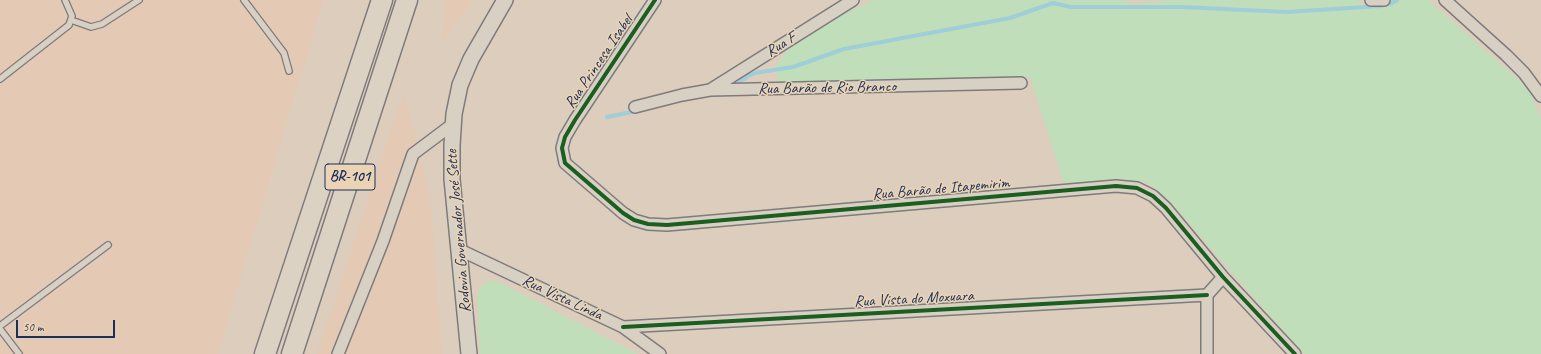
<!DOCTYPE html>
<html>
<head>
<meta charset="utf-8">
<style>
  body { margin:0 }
  #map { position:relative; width:1541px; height:354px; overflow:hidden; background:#ddcdbd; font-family:Caveat,sans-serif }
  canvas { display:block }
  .scale { position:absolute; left:16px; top:320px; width:99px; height:18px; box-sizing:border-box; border:2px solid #1b2f5e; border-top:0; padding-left:5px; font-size:12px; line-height:14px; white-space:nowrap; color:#1b2f5e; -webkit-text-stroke:3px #ead4b3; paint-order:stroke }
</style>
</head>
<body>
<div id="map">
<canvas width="1541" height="354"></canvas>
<div class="scale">50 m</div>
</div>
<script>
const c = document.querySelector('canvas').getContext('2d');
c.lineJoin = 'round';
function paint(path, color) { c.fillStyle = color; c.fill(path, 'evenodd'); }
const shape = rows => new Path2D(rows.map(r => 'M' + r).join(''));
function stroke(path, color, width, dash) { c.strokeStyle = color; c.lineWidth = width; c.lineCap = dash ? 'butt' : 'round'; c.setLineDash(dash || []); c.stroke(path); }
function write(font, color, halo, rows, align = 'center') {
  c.font = font + ' Caveat,sans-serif'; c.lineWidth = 3; c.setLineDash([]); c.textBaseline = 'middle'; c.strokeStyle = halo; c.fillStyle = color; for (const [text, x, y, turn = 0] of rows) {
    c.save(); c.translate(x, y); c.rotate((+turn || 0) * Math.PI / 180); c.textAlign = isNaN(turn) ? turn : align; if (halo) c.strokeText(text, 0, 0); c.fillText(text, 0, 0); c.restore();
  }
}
paint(shape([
  [0,0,323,0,218,354,0,354],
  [446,0,472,0,441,43],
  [404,92,430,193,442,354,317,354]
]), '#e4c9b4');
paint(shape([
  [874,0,1121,0,1134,4,1174,0,1356,0,1373,9,1393,0,1428,0,1529,89,1541,119,1541,354,1304,354,1169,201,1146,181,1064,183,1030,77,781,85,774,68,797,36],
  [492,281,497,281,638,354,480,354,477,294,483,284]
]), '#bfdeb9');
stroke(shape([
  [734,86,748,76,755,73,793,67,844,49,1010,18,1053,3,1071,7,1182,7,1286,12,1381,6,1392,3,1397,0],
  [607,117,636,111]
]), '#9fced8', 4);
const lane = shape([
  [244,0,284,53,289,71],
  [71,20,91,27,102,24,139,0],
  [0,79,69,25,72,16,65,0],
  [0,326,108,245],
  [0,329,19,354]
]);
const street = shape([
  [655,0,575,120,565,137,562,148,565,163,572,169,623,213,634,220,648,224,667,225,1116,186,1137,188,1153,196,1166,208,1223,277,1295,354],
  [1371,0,1384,0],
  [1445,0,1506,55,1524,73,1541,96],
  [710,90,853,0],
  [635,107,682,95,710,90,1021,83],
  [460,250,623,327,660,354],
  [623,327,1207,295],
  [338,354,383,241,413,154,453,124],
  [1207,354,1207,295,1223,277]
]);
const secondary = shape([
  [469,354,452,179,452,145,454,114,460,85,471,59,505,0]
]);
const highway = shape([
  [265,354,382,0],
  [292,354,407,0]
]);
stroke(lane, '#7e7b7d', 8);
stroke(street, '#7e7b7d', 14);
stroke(secondary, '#7e7b7d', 18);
stroke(highway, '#7e7b7d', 23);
stroke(lane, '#d9d0c4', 5.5);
stroke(street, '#d9d0c4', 11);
stroke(secondary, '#d9d0c4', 15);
stroke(highway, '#dcd2c4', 20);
stroke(shape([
  [655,0,575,120,565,137,562,148,565,163,572,169,623,213,634,220,648,224,667,225,1116,186,1137,188,1153,196,1166,208,1223,277,1295,354],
  [623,327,1207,295]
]), '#1b5e20', 4);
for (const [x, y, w] of [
  [350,177,50]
]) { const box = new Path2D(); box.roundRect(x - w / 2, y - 13, w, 26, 3); c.fillStyle = '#ead4b3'; c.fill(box); stroke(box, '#1b2f5e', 1); }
write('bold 15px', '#1b2f5e', null, [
  ["BR-101",350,177]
]);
write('16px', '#1b2f5e', '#ead4b3', [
  ["Rua F",781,45,-32],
  ["Rua Princesa Isabel",599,62,-56],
  ["Rua Barão de Rio Branco",827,88,-1],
  ["Rua Barão de Itapemirim",941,189,-5],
  ["Rodovia Governador José Sette",459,231,-95],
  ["Rua Vista Linda",562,298,25],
  ["Rua Vista do Moxuara",914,299,-3]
]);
</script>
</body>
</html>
